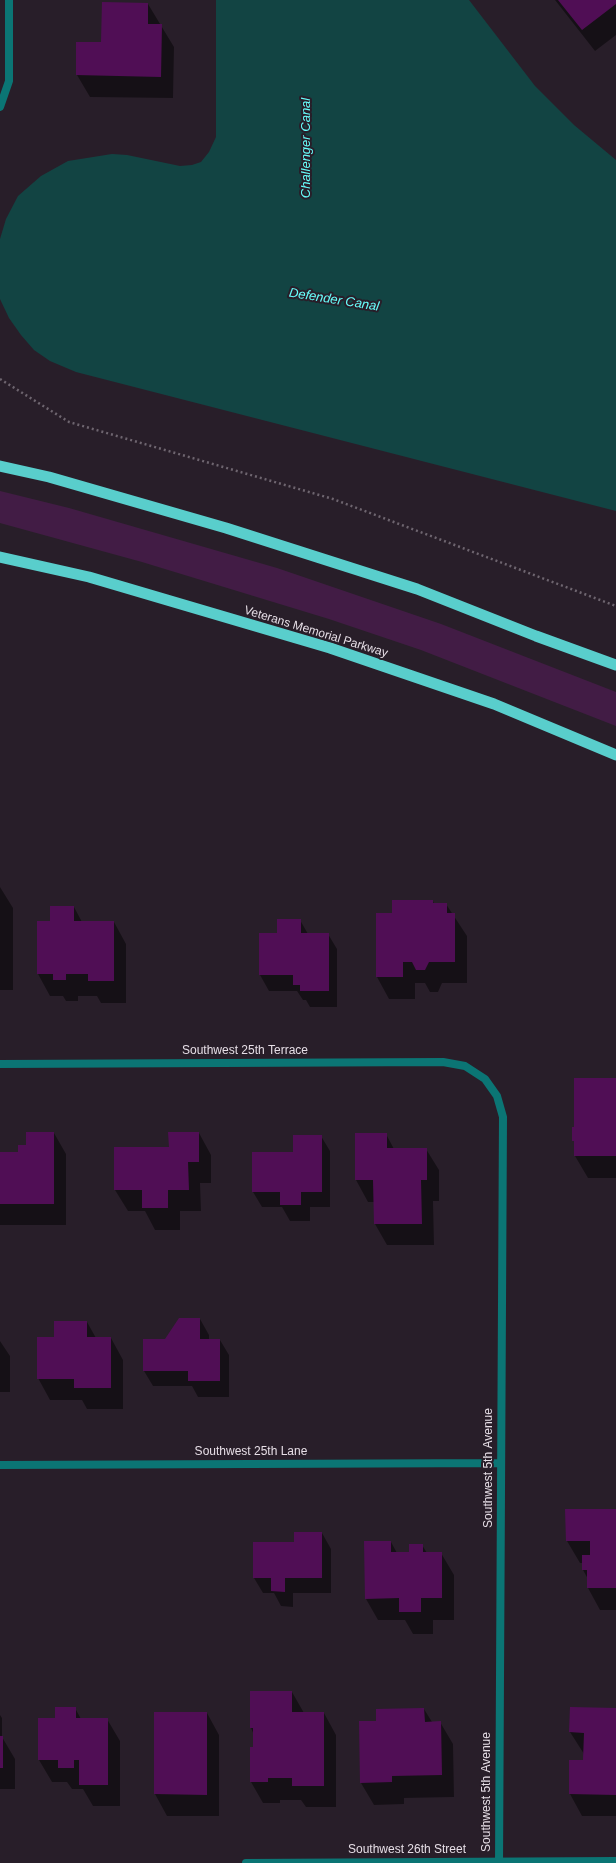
<!DOCTYPE html>
<html>
<head>
<meta charset="utf-8">
<style>
  body { margin:0 }
  canvas { display:block; background:#281e29 }
</style>
</head>
<body>
<canvas width="616" height="1863"></canvas>
<script>
const c = document.querySelector('canvas').getContext('2d');
c.lineJoin = 'round';
function paint(path, color) { c.fillStyle = color; c.fill(path, 'evenodd'); }
const shape = rows => new Path2D(rows.map(r => 'M' + r).join(''));
function stroke(path, color, width, dash) { c.strokeStyle = color; c.lineWidth = width; c.lineCap = dash ? 'butt' : 'round'; c.setLineDash(dash || []); c.stroke(path); }
function write(font, color, halo, rows, align = 'center') {
  c.font = font + ' Arial,sans-serif'; c.lineWidth = 4; c.setLineDash([]); c.textBaseline = 'middle'; c.strokeStyle = halo; c.fillStyle = color; for (const [text, x, y, turn = 0] of rows) {
    c.save(); c.translate(x, y); c.rotate((+turn || 0) * Math.PI / 180); c.textAlign = isNaN(turn) ? turn : align; if (halo) c.strokeText(text, 0, 0); c.fillText(text, 0, 0); c.restore();
  }
}
paint(shape([
  [0,491,69,508,277,568,441,624,616,692,616,726,421,650,329,619,142,562,0,523]
]), '#421c45');
paint(shape([
  [216,0,469,0,535,86,574,125,616,160,616,511,76,372,50,361,34,350,21,335,9,318,0,299,0,239,6,219,18,196,41,176,68,161,112,154,127,155,180,166,192,165,201,162,209,152,216,137]
]), '#124443');
paint(shape([
  [555,0,616,0,616,35,595,51],
  [148,4,174,47,173,98,90,97,77,75,102,43],
  [0,887,13,908,13,990,0,990],
  [433,901,434,904,446,904,467,936,467,983,442,983,438,992,430,992,425,983,415,983,415,999,389,999,377,977,377,914,393,914],
  [74,907,82,922,114,922,126,944,126,1003,101,1003,97,996,78,996,78,1001,66,1001,63,996,50,996,38,974,38,922,51,922],
  [300,920,308,934,328,934,337,949,337,1007,310,1007,306,1000,303,1000,297,991,269,991,260,975,260,934,278,934],
  [616,1079,616,1178,588,1178,575,1156,573,1128],
  [54,1133,66,1154,66,1225,0,1225,0,1153,19,1153,27,1146],
  [199,1133,211,1155,211,1183,200,1183,201,1211,180,1211,180,1230,155,1230,145,1211,128,1211,115,1190],
  [386,1134,394,1149,426,1149,439,1170,439,1201,433,1201,434,1245,387,1245,375,1224,375,1202,368,1202,356,1180],
  [321,1136,330,1151,330,1207,310,1207,310,1221,290,1221,282,1207,262,1207,253,1192,294,1153],
  [200,1319,209,1335,209,1340,220,1340,229,1355,229,1397,198,1397,192,1386,153,1386,144,1371,165,1340],
  [87,1322,96,1338,111,1338,123,1360,123,1409,87,1409,82,1400,50,1400,38,1378,55,1338],
  [0,1341,10,1356,10,1392,0,1392],
  [616,1510,616,1610,600,1610,588,1588,588,1579,583,1570,583,1563,580,1563,567,1541],
  [322,1533,331,1549,331,1593,293,1593,293,1607,281,1606,274,1593,263,1593,254,1578,295,1543],
  [391,1542,397,1553,410,1553,422,1545,427,1553,441,1553,454,1575,454,1620,433,1620,433,1634,413,1634,405,1620,378,1620,366,1599],
  [251,1692,292,1692,304,1713,324,1713,336,1735,336,1807,306,1807,301,1800,280,1800,280,1803,263,1803,251,1782,254,1748,254,1735,251,1728],
  [75,1708,81,1719,107,1719,120,1741,120,1806,93,1806,83,1789,72,1789,67,1782,52,1782,39,1760,39,1719,56,1719],
  [424,1709,432,1722,440,1722,453,1744,454,1797,404,1798,404,1804,374,1805,361,1783,360,1722,377,1722],
  [616,1709,616,1816,582,1816,570,1794,584,1761,584,1754,570,1732],
  [155,1713,207,1713,219,1735,219,1816,167,1816,155,1794],
  [0,1715,2,1718,2,1737,15,1759,15,1789,0,1789]
]), '#0007');
paint(shape([
  [558,0,616,0,616,4,582,30],
  [102,2,148,3,148,24,162,24,161,77,76,75,76,42,101,42],
  [392,900,433,900,433,903,447,903,447,913,455,913,455,962,429,962,425,970,416,970,412,962,403,962,403,977,376,977,376,913,392,913],
  [50,906,74,906,74,921,114,921,114,981,88,981,88,974,66,974,66,980,53,980,53,974,37,974,37,921,50,921],
  [277,919,301,919,301,933,329,933,329,991,300,991,300,985,293,985,293,975,259,975,259,933,277,933],
  [574,1078,616,1078,616,1156,574,1156,574,1141,572,1141,572,1127,574,1127],
  [26,1132,54,1132,54,1204,0,1204,0,1152,18,1152,18,1145,26,1145],
  [168,1132,199,1132,199,1162,188,1162,189,1190,168,1190,168,1208,142,1208,142,1190,114,1190,114,1147,169,1147],
  [355,1133,387,1133,387,1148,427,1148,427,1180,421,1180,422,1224,374,1224,373,1180,355,1180],
  [293,1135,322,1135,322,1192,301,1192,301,1205,280,1205,280,1192,252,1192,252,1152,293,1152],
  [179,1318,200,1318,200,1339,220,1339,220,1381,188,1381,188,1371,143,1371,143,1339,165,1339],
  [54,1321,87,1321,87,1337,111,1337,111,1388,74,1388,74,1379,37,1379,37,1337,54,1337],
  [565,1509,616,1509,616,1588,587,1588,587,1570,582,1570,582,1555,590,1555,590,1541,566,1541],
  [294,1532,322,1532,322,1578,285,1578,285,1592,271,1591,271,1578,253,1578,253,1542,294,1542],
  [364,1541,391,1541,391,1552,409,1552,409,1544,423,1544,423,1552,442,1552,442,1598,421,1598,421,1612,399,1612,399,1598,365,1599],
  [250,1691,292,1691,292,1712,324,1712,324,1786,292,1786,292,1778,268,1778,268,1782,250,1782,250,1747,253,1747,253,1728,250,1728],
  [55,1707,76,1707,76,1718,108,1718,108,1785,79,1785,79,1760,74,1760,74,1768,58,1768,58,1760,38,1760,38,1718,55,1718],
  [570,1707,616,1708,616,1795,569,1794,569,1760,583,1760,584,1733,569,1732],
  [424,1708,425,1722,441,1721,442,1775,392,1776,392,1782,360,1783,359,1721,376,1721,376,1709],
  [154,1712,207,1712,207,1795,154,1794],
  [0,1736,3,1736,3,1768,0,1768]
]), '#500e55');
stroke(shape([
  [0,379,69,422,333,499,616,606]
]), '#6e656f', 2.5, [2, 3]);
stroke(shape([
  [0,107,9,81,9,0],
  [0,1064,443,1062,465,1066,485,1079,497,1096,503,1117,499,1863],
  [0,1465,501,1463],
  [246,1863,616,1861]
]), '#0b7574', 8);
stroke(shape([
  [0,466,49,477,226,528,417,589,536,636,616,665],
  [0,557,89,577,330,648,494,704,616,755]
]), '#59cecc', 11);
write('12px', '#e6dee6', '#281e29', [
  ["Veterans Memorial Parkway",316,632,17],
  ["Southwest 25th Terrace",245,1051],
  ["Southwest 25th Lane",251,1452],
  ["Southwest 5th Avenue",489,1468,-90],
  ["Southwest 5th Avenue",487,1792,-90],
  ["Southwest 26th Street",407,1850]
]);
write('italic 13px', '#67fefb', '#281e29', [
  ["Challenger Canal",306,148,-90],
  ["Defender Canal",334,300,9]
]);
</script>
</body>
</html>
